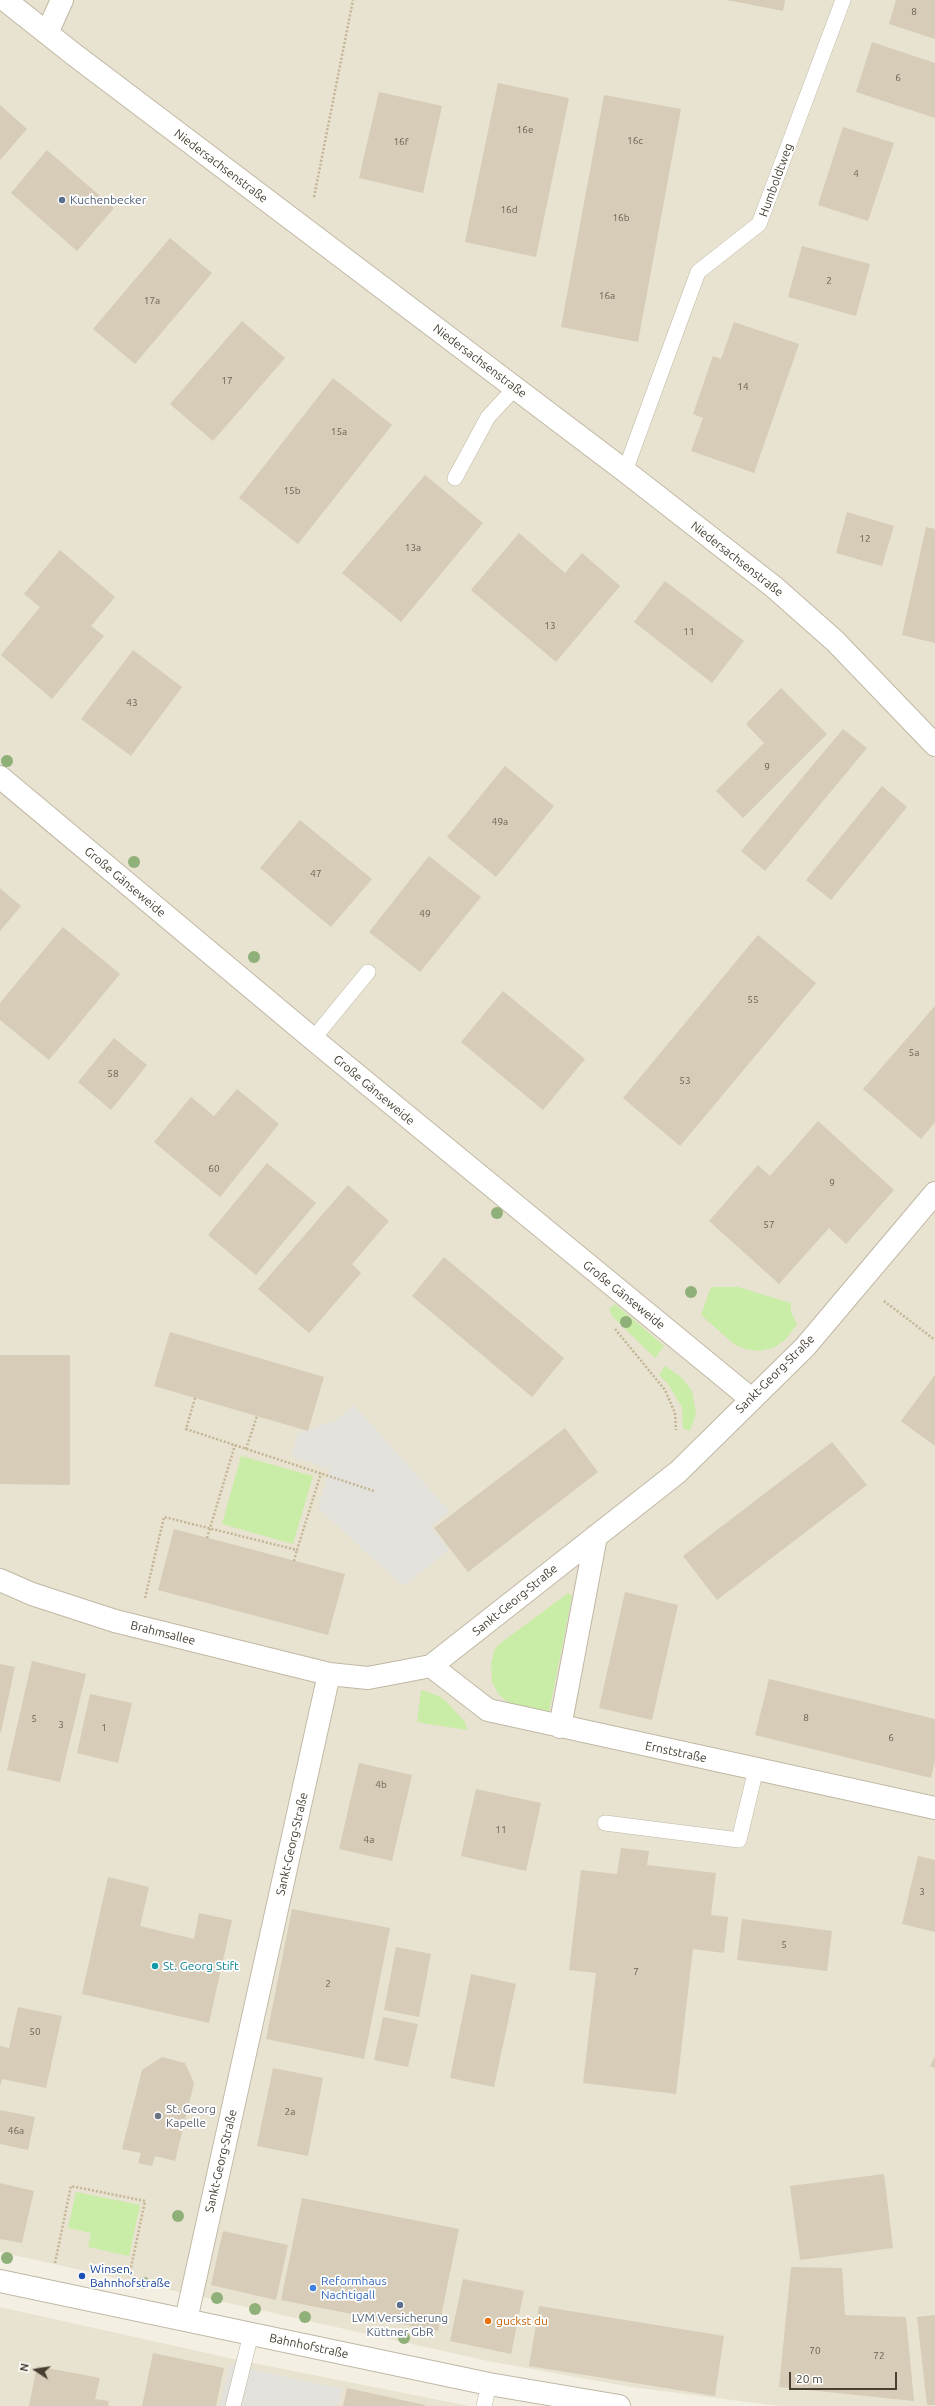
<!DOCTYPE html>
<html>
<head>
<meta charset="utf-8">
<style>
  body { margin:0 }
  #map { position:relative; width:935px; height:2406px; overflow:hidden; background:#f3efe3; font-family:Ubuntu,sans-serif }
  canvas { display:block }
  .north { position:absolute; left:16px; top:2350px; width:40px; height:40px; -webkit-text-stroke:3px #fff; paint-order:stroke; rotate:282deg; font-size:11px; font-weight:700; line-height:16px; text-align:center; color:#463f32 }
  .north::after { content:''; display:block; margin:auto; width:14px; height:18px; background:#463f32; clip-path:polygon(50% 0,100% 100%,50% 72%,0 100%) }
  .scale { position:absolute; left:789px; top:2372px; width:108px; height:18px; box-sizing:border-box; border:2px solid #463f32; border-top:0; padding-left:5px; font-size:12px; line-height:14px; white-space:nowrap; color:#463f32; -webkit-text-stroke:3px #fff; paint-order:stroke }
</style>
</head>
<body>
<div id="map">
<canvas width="935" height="2406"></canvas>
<div class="north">N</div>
<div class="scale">20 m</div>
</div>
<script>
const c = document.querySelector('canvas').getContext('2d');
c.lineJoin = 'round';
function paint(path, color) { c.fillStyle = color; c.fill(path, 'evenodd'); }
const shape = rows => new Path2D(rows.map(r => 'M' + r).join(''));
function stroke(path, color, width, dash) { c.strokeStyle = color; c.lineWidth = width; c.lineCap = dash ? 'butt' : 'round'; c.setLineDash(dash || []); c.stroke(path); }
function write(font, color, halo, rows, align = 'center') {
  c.font = font + ' Ubuntu,sans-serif'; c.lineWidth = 3.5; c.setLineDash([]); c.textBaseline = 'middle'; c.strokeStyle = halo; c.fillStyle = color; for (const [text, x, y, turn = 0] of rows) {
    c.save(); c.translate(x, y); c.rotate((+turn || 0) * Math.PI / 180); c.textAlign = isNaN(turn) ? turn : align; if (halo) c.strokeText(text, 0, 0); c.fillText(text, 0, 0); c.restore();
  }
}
paint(shape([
  [0,0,935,0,935,2406,779,2406,631,2387,488,2361,0,2252],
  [0,2307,238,2360,469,2406,0,2406]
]), '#e8e2d0');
paint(shape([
  [711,1287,738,1287,791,1303,791,1312,797,1324,785,1340,773,1348,759,1351,745,1349,735,1345,701,1315],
  [615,1304,664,1346,655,1358,613,1317,609,1309],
  [665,1366,681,1377,692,1391,696,1414,690,1431,683,1428,682,1407,668,1384,659,1375],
  [241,1456,313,1476,293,1544,222,1524],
  [568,1593,572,1596,549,1713,509,1703,499,1695,492,1682,491,1664,494,1651,498,1645],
  [421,1690,439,1696,446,1701,465,1722,467,1730,417,1722],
  [76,2192,140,2205,129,2256,88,2247,91,2233,68,2228]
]), '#c9eca7');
paint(shape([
  [354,1405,449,1511,431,1527,449,1550,403,1586,318,1508,330,1469,291,1456,298,1434,326,1423,335,1422],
  [230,2365,343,2389,337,2406,220,2406]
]), '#e3e1dc');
paint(shape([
  [727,0,785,0,783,11],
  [896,0,935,0,935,39,889,24],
  [872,42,935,63,935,118,856,92],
  [498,83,569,98,536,257,465,242],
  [379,92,442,106,423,193,359,178],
  [604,95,681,109,638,342,561,327],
  [0,105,27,129,0,160],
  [843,127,894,143,868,221,818,205],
  [47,150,114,208,77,251,11,193],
  [170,238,212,273,135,364,93,329],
  [802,246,870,264,856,316,788,297],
  [242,321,285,358,213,441,170,404],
  [734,322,799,344,754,473,691,451,703,418,693,414,713,356,721,359],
  [333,378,392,425,298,544,239,498],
  [425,475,483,523,401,622,342,573],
  [847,512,894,526,882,566,836,553],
  [926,527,935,529,935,643,902,635],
  [519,533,565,573,582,553,620,586,556,662,471,590],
  [60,550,115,597,91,626,104,636,52,699,1,655,40,607,24,594],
  [665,581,744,641,712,683,634,622],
  [133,650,182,687,131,756,81,719],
  [781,688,827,734,743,818,716,791,764,743,746,724],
  [843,729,867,748,765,871,741,851],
  [505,766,554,806,496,877,447,837],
  [882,786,907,807,831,900,806,880],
  [300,820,372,879,331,927,260,868],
  [429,856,481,897,420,972,369,932],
  [0,888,21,906,0,931],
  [63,927,120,974,49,1060,0,1020,0,1003],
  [758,935,816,983,680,1146,623,1098],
  [503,991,585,1059,543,1110,461,1042],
  [935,1006,935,1122,921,1139,863,1089],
  [114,1038,147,1065,111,1110,78,1082],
  [237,1089,279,1124,220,1197,154,1142,191,1097,214,1116],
  [818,1121,894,1190,846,1244,829,1228,779,1284,709,1221,758,1165,770,1176],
  [267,1163,316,1203,256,1275,208,1235],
  [348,1185,389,1221,352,1264,361,1273,309,1333,258,1289],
  [444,1257,564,1358,532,1397,412,1296],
  [170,1332,324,1377,308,1431,154,1386],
  [0,1355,70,1355,70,1485,0,1484],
  [935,1375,935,1446,901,1421],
  [565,1428,598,1472,468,1572,434,1528],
  [832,1442,867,1485,717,1600,683,1556],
  [174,1529,345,1574,328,1635,158,1590],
  [625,1592,678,1605,652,1720,599,1708],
  [32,1661,86,1674,60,1782,7,1770],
  [0,1664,15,1667,1,1732,0,1732],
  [769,1679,935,1719,935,1761,931,1778,755,1735],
  [90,1694,132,1703,118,1763,77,1753],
  [359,1763,412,1775,392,1861,339,1849],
  [476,1789,541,1803,526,1871,461,1856],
  [621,1848,649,1851,647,1865,716,1873,711,1915,728,1917,724,1953,693,1949,676,2094,583,2083,596,1973,569,1970,581,1870,617,1874],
  [918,1856,935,1860,935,1932,902,1924],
  [108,1877,149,1887,140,1926,194,1939,199,1913,232,1920,209,2023,82,1994],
  [292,1909,390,1928,364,2059,266,2039],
  [742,1919,832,1931,827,1971,737,1960],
  [396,1947,431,1954,419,2017,384,2010],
  [471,1974,516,1984,494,2087,450,2078],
  [18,2007,62,2016,46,2088,2,2079,0,2086,0,2046,9,2048],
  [383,2017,418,2024,408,2067,374,2060],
  [935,2056,935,2068,930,2066],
  [162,2057,185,2063,194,2083,175,2161,155,2156,152,2166,138,2163,141,2153,122,2149,142,2070],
  [273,2068,323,2078,308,2156,257,2146],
  [0,2110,35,2117,28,2150,0,2144],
  [884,2174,893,2248,800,2260,790,2186],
  [0,2183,34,2191,22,2243,0,2239],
  [302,2198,459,2229,438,2331,281,2300],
  [223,2231,288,2245,276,2300,211,2285],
  [791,2267,842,2268,845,2315,906,2317,914,2401,779,2387],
  [463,2279,524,2291,511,2354,450,2341],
  [539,2306,724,2336,715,2396,529,2366],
  [935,2315,935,2405,927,2405,917,2317],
  [153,2353,224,2368,216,2406,142,2406],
  [37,2366,100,2378,95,2399,109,2401,108,2406,29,2406],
  [347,2388,425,2405,425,2406,343,2406]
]), '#d6ccb7');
const lane = shape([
  [625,471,698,272,759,224,843,0],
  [455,478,488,417,515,388],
  [313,1039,368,972],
  [605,1823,739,1840,756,1769],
  [233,2406,251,2334],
  [484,2406,489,2384]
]);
const street = shape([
  [5,0,76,56,625,471,774,587,835,641,935,745],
  [47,33,62,0],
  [0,777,313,1039,750,1398],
  [0,1580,32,1594,115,1621,329,1674,368,1678,431,1666,678,1472,805,1347,935,1193],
  [431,1666,488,1710,935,1808],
  [560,1727,596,1536],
  [0,2281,489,2384,619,2406],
  [186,2320,329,1674]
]);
stroke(lane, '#c0b8a4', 16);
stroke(street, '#c0b8a4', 24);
stroke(shape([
  [314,197,353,0],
  [884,1301,935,1340],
  [615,1329,665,1390,675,1413,676,1430],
  [195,1398,186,1429,374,1491],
  [246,1449,257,1416],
  [207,1538,235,1445],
  [294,1561,297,1550],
  [145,1598,164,1517,297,1550,321,1473],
  [55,2263,71,2186,145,2201,129,2277]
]), '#c3b594', 2.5, [2, 2]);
stroke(lane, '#fff', 15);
stroke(street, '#fff', 22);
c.fillStyle = '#8fb078';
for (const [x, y] of [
  [7,761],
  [134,862],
  [254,957],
  [497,1213],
  [691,1292],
  [626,1322],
  [178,2216],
  [7,2258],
  [144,2283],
  [217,2298],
  [255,2309],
  [305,2317],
  [404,2338]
]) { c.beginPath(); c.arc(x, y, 6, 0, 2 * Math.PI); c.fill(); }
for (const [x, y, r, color] of [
  [62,200,4,"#5c6f8a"],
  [155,1966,4,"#0f9aa8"],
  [158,2116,4,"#6b7280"],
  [82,2276,4,"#1a4fb4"],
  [313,2288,4,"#3f7fe0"],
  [400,2305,4,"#5c6f8a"],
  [488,2321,4,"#e8710a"]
]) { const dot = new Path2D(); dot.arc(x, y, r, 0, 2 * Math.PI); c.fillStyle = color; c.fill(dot); stroke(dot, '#fff', 1.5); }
write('10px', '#6a6253', null, [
  ["8",914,12],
  ["6",898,78],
  ["16e",525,130],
  ["16c",635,141],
  ["16f",401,142],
  ["4",856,174],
  ["16d",509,210],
  ["16b",621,218],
  ["2",829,281],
  ["16a",607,296],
  ["17a",152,301],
  ["17",227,381],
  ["14",743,387],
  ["15a",339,432],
  ["15b",292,491],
  ["12",865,539],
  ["13a",413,548],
  ["13",550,626],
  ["11",689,632],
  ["43",132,703],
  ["9",767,767],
  ["49a",500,822],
  ["47",316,874],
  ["49",425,914],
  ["55",753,1000],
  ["5a",914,1053],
  ["58",113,1074],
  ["53",685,1081],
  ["60",214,1169],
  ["9",832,1183],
  ["57",769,1225],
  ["8",806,1718],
  ["5",34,1719],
  ["3",61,1725],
  ["1",104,1728],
  ["6",891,1738],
  ["4b",381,1785],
  ["11",501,1830],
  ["4a",369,1840],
  ["3",922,1892],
  ["5",784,1945],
  ["7",636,1972],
  ["2",328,1984],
  ["50",35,2032],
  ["2a",290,2112],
  ["46a",16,2131],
  ["70",815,2351],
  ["72",879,2356]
]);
write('12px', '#463f32', '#fff', [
  ["Niedersachsenstraße",221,166,37],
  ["Humboldtweg",776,180,-70],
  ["Niedersachsenstraße",480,361,37],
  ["Niedersachsenstraße",737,559,38],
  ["Große Gänseweide",125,882,40],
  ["Große Gänseweide",374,1090,40],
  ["Große Gänseweide",624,1295,39],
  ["Sankt-Georg-Straße",775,1374,-45],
  ["Sankt-Georg-Straße",515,1600,-39],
  ["Brahmsallee",163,1633,14],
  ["Ernststraße",676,1752,12],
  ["Sankt-Georg-Straße",292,1844,-77],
  ["Sankt-Georg-Straße",221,2161,-77],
  ["Bahnhofstraße",309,2346,12]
]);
write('12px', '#4e5e75', '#fff', [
  ["Kuchenbecker",70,200],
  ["LVM Versicherung",400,2318,"center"],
  ["Küttner GbR",400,2332,"center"]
], 'left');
write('12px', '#0d838f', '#fff', [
  ["St. Georg Stift",163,1966]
], 'left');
write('12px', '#5b616d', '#fff', [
  ["St. Georg",166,2109],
  ["Kapelle",166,2123]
], 'left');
write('12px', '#164399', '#fff', [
  ["Winsen,",90,2269],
  ["Bahnhofstraße",90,2283]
], 'left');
write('12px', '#366cbe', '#fff', [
  ["Reformhaus",321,2281],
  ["Nachtigall",321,2295]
], 'left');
write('12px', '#c56008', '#fff', [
  ["guckst du",496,2321]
], 'left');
</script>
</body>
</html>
